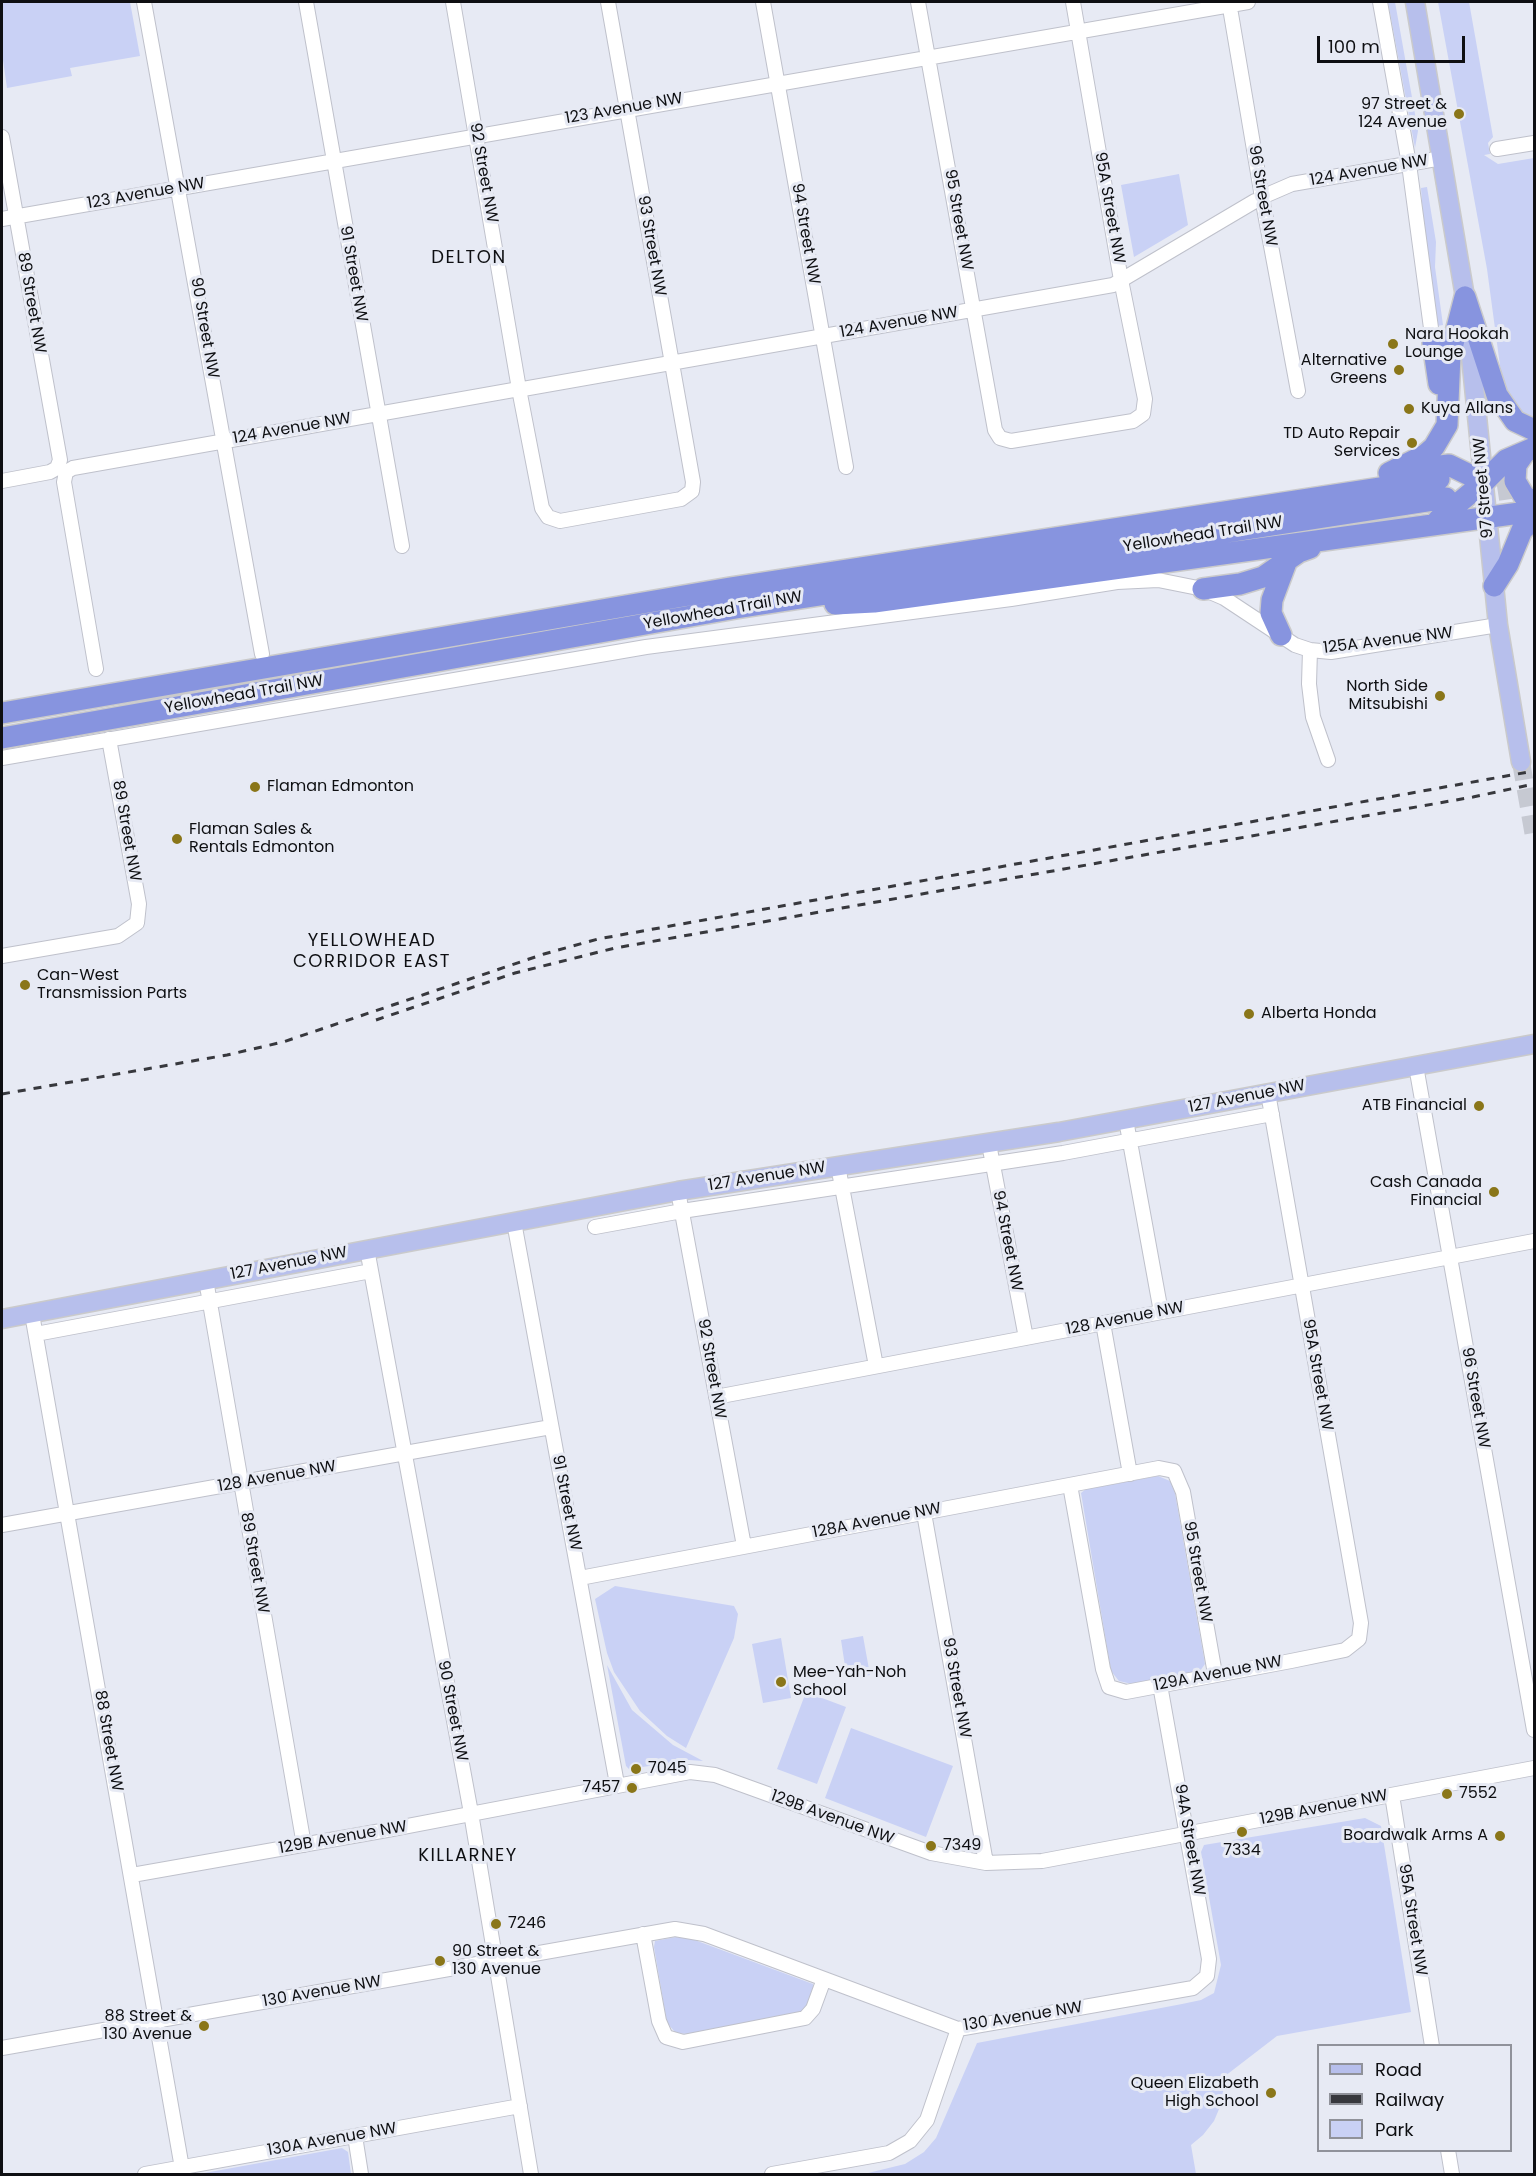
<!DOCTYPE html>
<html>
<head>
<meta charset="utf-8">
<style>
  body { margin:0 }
  #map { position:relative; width:1536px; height:2176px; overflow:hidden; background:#e7eaf4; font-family:Poppins,sans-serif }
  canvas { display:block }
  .frame { position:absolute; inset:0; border:3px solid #0e0f12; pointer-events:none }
  .legend { position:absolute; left:1317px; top:2044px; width:195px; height:108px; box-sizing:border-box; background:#e7eaf4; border:2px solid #90929a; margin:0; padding:8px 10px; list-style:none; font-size:18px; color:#0e0f12 }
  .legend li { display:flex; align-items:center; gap:12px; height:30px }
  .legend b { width:30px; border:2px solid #90929a }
  .scale { position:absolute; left:1317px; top:36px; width:148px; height:27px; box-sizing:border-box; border:3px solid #0e0f12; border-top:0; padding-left:8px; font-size:18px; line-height:21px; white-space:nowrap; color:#0e0f12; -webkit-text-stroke:4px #e7eaf4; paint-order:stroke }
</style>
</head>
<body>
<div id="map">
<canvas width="1536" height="2176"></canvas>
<div class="frame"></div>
<ul class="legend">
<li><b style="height:8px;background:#b7bfec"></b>Road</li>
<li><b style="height:8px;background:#37383d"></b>Railway</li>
<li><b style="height:16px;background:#c9d1f5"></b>Park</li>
</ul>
<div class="scale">100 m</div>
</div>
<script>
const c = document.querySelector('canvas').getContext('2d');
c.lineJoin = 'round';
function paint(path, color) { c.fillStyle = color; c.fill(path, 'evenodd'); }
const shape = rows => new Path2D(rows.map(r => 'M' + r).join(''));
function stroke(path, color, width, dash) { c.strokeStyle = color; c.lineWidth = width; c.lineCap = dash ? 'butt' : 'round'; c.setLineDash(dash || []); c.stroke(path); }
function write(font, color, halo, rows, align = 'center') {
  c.font = font + ' Poppins,sans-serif'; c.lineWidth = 6; c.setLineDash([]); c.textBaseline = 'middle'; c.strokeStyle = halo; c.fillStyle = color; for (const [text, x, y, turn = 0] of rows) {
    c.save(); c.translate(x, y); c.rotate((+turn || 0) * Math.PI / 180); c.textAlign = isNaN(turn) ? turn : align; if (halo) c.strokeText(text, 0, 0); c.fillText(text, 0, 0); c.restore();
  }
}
paint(shape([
  [2,2,130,2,140,56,70,68,72,76,7,88,2,53],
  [1388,2,1395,2,1418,131,1415,148],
  [1438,2,1469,2,1493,137,1488,143,1490,154,1484,155,1498,164,1534,158,1534,419,1522,413,1509,395,1501,373,1487,269],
  [1179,174,1188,225,1134,257,1121,185],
  [1427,187,1436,242,1435,267,1443,325,1437,326,1426,261,1421,188],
  [1158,1476,1170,1481,1175,1493,1205,1664,1200,1671,1132,1684,1119,1681,1111,1671,1081,1493,1086,1489],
  [615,1586,734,1606,738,1614,734,1638,686,1748,667,1736,640,1711,614,1672,607,1653,595,1599],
  [863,1636,870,1675,847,1679,841,1640],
  [781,1638,791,1698,763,1703,752,1644],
  [607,1665,632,1710,673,1745,703,1761,689,1760,629,1769,626,1766],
  [806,1692,846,1707,817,1784,777,1769],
  [851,1728,953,1766,926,1837,825,1798],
  [1365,1818,1381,1826,1411,2012,1277,2036,1225,2076,1222,2102,1214,2121,1203,2135,1191,2145,1196,2174,864,2174,905,2164,924,2152,936,2138,977,2043,1182,2004,1201,2000,1214,1993,1221,1965,1201,1852,1204,1845],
  [676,1937,692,1939,813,1984,814,1989,806,2006,801,2012,689,2034,676,2033,667,2023,654,1947,655,1941],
  [342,2148,348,2152,351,2174,199,2174]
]), '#c9d1f5');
stroke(shape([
  [1521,762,1534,836]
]), '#c6c9d2', 18, [18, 9]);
stroke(shape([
  [1467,495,1527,486]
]), '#c6c9d2', 21, [21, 10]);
const minor = shape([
  [144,2,262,654],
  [306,2,402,546],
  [453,2,519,389,542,508,548,517,560,521,681,499,692,491,693,482,608,2],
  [763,2,846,467],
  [918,2,995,430,1000,438,1011,441,1133,421,1143,414,1145,399,1121,280,1073,2],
  [1229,2,1262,197,1292,184,1442,158],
  [1380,2,1409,164,1433,343],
  [2,137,60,460,57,468,50,472,2,481],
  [1497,149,1534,143],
  [1261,192,1298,391],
  [2,219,1248,2],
  [523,389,1113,285,1255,201],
  [1310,650,1309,684,1313,717,1328,760],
  [96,669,64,482,66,472,73,468,519,389],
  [2,758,646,647,1011,599,1117,582,1158,580,1203,589,1224,598,1295,645,1310,650,1331,652,1498,625],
  [2,956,118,936,137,923,139,904,109,739],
  [1416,1066,1534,1730],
  [1126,1120,1161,1312],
  [989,1144,1026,1338],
  [838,1166,876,1366],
  [678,1191,744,1546],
  [514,1222,617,1784],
  [595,1227,682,1211,1063,1153,1272,1114],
  [367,1249,471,1813,531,2174],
  [206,1280,304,1845],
  [32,1314,182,2168],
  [1103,1323,1130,1474],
  [36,1334,371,1271],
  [716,1397,1534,1241],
  [1070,1485,1103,1669,1109,1687,1126,1692,1291,1661,1345,1650,1359,1639,1361,1623,1268,1093],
  [924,1513,986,1863],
  [2,1525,551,1427],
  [580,1578,1159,1468,1174,1471,1183,1492,1215,1674],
  [1392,1795,1432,2046],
  [132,1875,387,1830,690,1772,715,1775,931,1853,986,1863,1042,1861,1534,1768],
  [643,1934,659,2021,666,2037,683,2042,805,2018,813,2009,824,1979],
  [2,2048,675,1929,704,1934,958,2029,1193,1988,1207,1976,1209,1959,1160,1685],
  [355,2136,361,2174],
  [1448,2150,1452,2174],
  [145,2174,520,2106],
  [772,2174,889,2153,910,2141,927,2120,958,2029]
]);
const major = shape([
  [1415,2,1465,297,1498,625,1521,762],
  [2,1319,678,1191,1059,1132,1534,1044]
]);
const highway = shape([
  [1465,297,1497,395,1515,421,1534,430],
  [1433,343,1439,384],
  [1525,452,1516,465,1515,481,1524,496,1534,502],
  [1414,469,1449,465,1484,482],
  [1389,473,1425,455,1434,447,1447,425,1450,355,1465,297],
  [1438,520,1484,482,1506,460,1534,448],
  [1494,586,1508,564,1522,530,1534,519],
  [1203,589,1240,584,1263,577,1299,552,1310,548],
  [835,604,874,602,1534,511],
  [1281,635,1271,613,1272,600,1287,560],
  [2,713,730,588,1439,479],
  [2,738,736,608,1446,498]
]);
stroke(minor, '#bfc1cb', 16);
stroke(major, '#cacacb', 21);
stroke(highway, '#cacacb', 24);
stroke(minor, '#fff', 14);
stroke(major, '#b7bfec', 18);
stroke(highway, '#8794df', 21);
stroke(shape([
  [376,1020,515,973,615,948,1473,797,1534,784],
  [2,1094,227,1055,283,1042,544,954,598,939,1534,771]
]), '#37383d', 3, [8, 8]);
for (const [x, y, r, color] of [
  [1459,114,6,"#8a7619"],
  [1393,344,6,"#8a7619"],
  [1399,370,6,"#8a7619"],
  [1409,409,6,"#8a7619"],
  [1412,443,6,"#8a7619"],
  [1440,696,6,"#8a7619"],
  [255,787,6,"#8a7619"],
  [177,839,6,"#8a7619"],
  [25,985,6,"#8a7619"],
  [1249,1014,6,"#8a7619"],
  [1479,1106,6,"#8a7619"],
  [1494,1192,6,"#8a7619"],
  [781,1682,6,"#8a7619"],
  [636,1769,6,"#8a7619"],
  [632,1788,6,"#8a7619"],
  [1447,1794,6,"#8a7619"],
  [1242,1832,6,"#8a7619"],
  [1500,1836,6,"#8a7619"],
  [931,1846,6,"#8a7619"],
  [496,1924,6,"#8a7619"],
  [440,1961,6,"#8a7619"],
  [204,2026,6,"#8a7619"],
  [1271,2093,6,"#8a7619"]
]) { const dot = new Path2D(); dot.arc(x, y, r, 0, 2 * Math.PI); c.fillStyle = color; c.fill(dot); stroke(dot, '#e7eaf4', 2); }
write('16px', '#0e0f12', '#e7eaf4', [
  ["97 Street &",1447,105,"right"],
  ["124 Avenue",1447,123,"right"],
  ["Nara Hookah",1405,335],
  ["Lounge",1405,353],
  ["Alternative",1387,361,"right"],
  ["Greens",1387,379,"right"],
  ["Kuya Allans",1421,409],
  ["TD Auto Repair",1400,434,"right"],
  ["Services",1400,452,"right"],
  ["North Side",1428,687,"right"],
  ["Mitsubishi",1428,705,"right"],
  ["Flaman Edmonton",267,787],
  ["Flaman Sales &",189,830],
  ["Rentals Edmonton",189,848],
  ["Can-West",37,976],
  ["Transmission Parts",37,994],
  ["Alberta Honda",1261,1014],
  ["ATB Financial",1467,1106,"right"],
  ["Cash Canada",1482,1183,"right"],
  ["Financial",1482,1201,"right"],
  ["Mee-Yah-Noh",793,1673],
  ["School",793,1691],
  ["7045",648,1769],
  ["7457",620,1788,"right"],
  ["7552",1459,1794],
  ["Boardwalk Arms A",1488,1836,"right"],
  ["7349",943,1846],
  ["7334",1242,1851,"center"],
  ["7246",508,1924],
  ["90 Street &",452,1952],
  ["130 Avenue",452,1970],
  ["88 Street &",192,2017,"right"],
  ["130 Avenue",192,2035,"right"],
  ["Queen Elizabeth",1259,2084,"right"],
  ["High School",1259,2102,"right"]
], 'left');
write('16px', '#0e0f12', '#e7eaf4', [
  ["123 Avenue NW",624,109,-10],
  ["124 Avenue NW",1369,171,-10],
  ["92 Street NW",483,173,80],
  ["123 Avenue NW",146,194,-10],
  ["96 Street NW",1262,196,80],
  ["95A Street NW",1109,208,80],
  ["95 Street NW",958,220,80],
  ["94 Street NW",805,234,80],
  ["93 Street NW",651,246,80],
  ["91 Street NW",353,274,80],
  ["89 Street NW",31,303,80],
  ["124 Avenue NW",899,323,-10],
  ["90 Street NW",204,328,80],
  ["124 Avenue NW",292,429,-10],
  ["97 Street NW",1484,488,-95],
  ["Yellowhead Trail NW",1203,535,-9],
  ["Yellowhead Trail NW",723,611,-10],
  ["125A Avenue NW",1388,641,-7],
  ["Yellowhead Trail NW",244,695,-10],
  ["89 Street NW",126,831,80],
  ["127 Avenue NW",1247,1097,-11],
  ["127 Avenue NW",767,1177,-9],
  ["94 Street NW",1007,1241,79],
  ["127 Avenue NW",289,1264,-11],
  ["128 Avenue NW",1125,1319,-11],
  ["92 Street NW",711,1369,80],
  ["95A Street NW",1317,1375,80],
  ["96 Street NW",1475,1398,80],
  ["128 Avenue NW",277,1477,-10],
  ["91 Street NW",566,1503,79],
  ["128A Avenue NW",877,1521,-11],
  ["89 Street NW",254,1563,80],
  ["95 Street NW",1197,1572,80],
  ["129A Avenue NW",1218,1674,-11],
  ["93 Street NW",956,1688,80],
  ["90 Street NW",452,1711,79],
  ["88 Street NW",108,1741,80],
  ["129B Avenue NW",1324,1808,-11],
  ["129B Avenue NW",832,1818,20],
  ["129B Avenue NW",343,1838,-10],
  ["94A Street NW",1189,1840,80],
  ["95A Street NW",1412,1920,81],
  ["130 Avenue NW",322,1992,-10],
  ["130 Avenue NW",1023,2017,-9],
  ["130A Avenue NW",332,2140,-10]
]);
c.letterSpacing = '1.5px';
write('18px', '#0e0f12', '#e7eaf4', [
  ["DELTON",469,258],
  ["YELLOWHEAD",372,941],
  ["CORRIDOR EAST",372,962],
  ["KILLARNEY",468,1856]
]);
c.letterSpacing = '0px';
</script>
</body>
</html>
